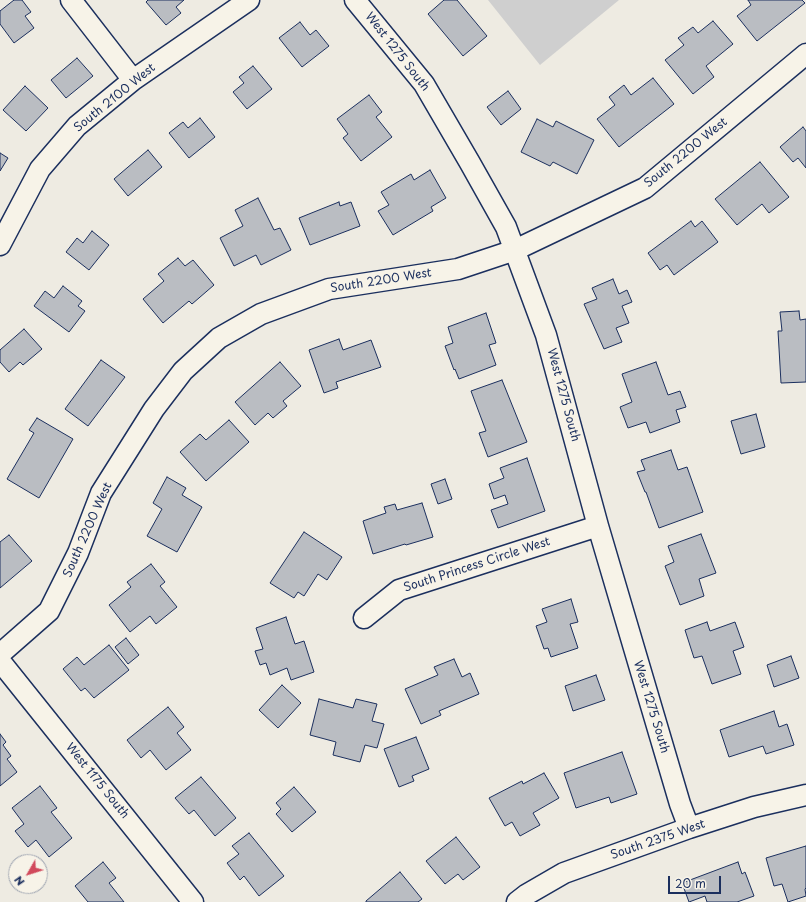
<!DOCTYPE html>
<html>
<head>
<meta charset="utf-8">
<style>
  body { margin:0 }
  #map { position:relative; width:806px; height:902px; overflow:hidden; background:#eeebe2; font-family:"Playpen Sans",sans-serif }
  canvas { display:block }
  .north { position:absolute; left:8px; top:854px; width:40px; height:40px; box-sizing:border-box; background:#f7f3e8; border:1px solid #9fa5b1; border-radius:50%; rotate:231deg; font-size:11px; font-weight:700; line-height:16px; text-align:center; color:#1b2f5e }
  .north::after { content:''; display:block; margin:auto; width:14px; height:18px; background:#d1495b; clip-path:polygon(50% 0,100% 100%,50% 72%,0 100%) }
  .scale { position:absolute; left:668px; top:876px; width:53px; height:18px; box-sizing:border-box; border:2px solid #1b2f5e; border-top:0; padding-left:5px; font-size:12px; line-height:14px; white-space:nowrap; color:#1b2f5e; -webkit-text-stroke:3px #f7f3e8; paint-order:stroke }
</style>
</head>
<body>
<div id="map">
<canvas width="806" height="902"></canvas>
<div class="north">N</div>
<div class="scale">20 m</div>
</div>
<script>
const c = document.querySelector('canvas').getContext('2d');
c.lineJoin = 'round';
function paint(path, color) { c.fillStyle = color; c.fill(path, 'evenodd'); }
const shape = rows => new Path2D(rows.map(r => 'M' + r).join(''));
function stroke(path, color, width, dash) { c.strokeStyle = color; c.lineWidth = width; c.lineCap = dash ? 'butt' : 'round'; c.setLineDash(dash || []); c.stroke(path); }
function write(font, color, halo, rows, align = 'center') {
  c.font = font + ' "Playpen Sans",sans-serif'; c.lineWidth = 3.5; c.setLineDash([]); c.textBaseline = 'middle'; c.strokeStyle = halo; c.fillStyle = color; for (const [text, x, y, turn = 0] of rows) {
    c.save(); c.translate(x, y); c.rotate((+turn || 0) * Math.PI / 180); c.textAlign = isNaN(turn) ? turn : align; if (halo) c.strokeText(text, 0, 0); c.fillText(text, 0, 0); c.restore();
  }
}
paint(shape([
  [488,0,619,0,540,65]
]), '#cfcfcf');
const building = shape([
  [14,0,22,0,31,12,25,16,34,28,14,43,0,24,0,11,14,0],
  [148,0,184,0,176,7,181,13,166,25,146,2,148,0],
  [444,0,457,0,487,36,463,56,428,14,444,0],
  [748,0,802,0,805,3,757,41,737,16,751,5,748,0],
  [713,21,733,44,706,66,714,77,693,94,665,60,684,45,678,38,693,27,698,33,713,21],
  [300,22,310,35,316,30,329,46,302,67,279,38,300,22],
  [77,58,93,76,66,98,51,80,77,58],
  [253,66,272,89,247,109,233,92,244,83,239,77,253,66],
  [653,78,674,104,619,147,597,119,615,105,609,97,624,85,631,95,653,78],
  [25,86,48,108,26,131,3,110,25,86],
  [508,91,521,109,501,125,487,107,508,91],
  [369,95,382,112,376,117,392,137,361,161,343,138,348,134,337,119,369,95],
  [200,118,215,137,189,158,169,133,183,122,188,128,200,118],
  [537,119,553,127,556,121,594,140,577,174,553,162,550,166,521,152,537,119],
  [803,127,806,131,806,168,798,158,793,162,780,147,803,127],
  [148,150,162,167,128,196,114,179,148,150],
  [0,153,8,158,0,171,0,153],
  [760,162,789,197,769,213,762,204,737,225,715,199,760,162],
  [430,170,446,198,431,207,433,211,393,235,378,211,389,205,381,192,411,174,414,180,430,170],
  [258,198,274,230,280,228,291,250,261,265,256,255,234,266,220,238,243,226,235,210,258,198],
  [339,202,340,206,351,202,360,226,310,245,299,218,339,202],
  [691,221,695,227,702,221,718,242,674,275,667,265,660,270,648,253,691,221],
  [92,231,109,245,89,270,66,252,77,238,83,243,92,231],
  [178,258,185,266,193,260,214,285,192,304,189,301,163,323,143,299,164,281,158,274,178,258],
  [613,279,619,294,627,290,632,302,622,306,629,323,616,328,622,342,604,349,584,304,597,299,592,288,613,279],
  [63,286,82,301,78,306,85,311,69,332,34,306,45,291,54,298,63,286],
  [799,311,800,320,806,319,806,382,781,383,778,331,782,331,780,312,799,311],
  [486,313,496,343,489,345,496,365,459,379,455,369,454,370,445,346,453,343,448,327,486,313],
  [24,329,42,349,23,365,20,362,9,372,0,362,0,350,24,329],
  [339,339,343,350,371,340,381,367,336,382,338,388,324,393,309,350,339,339],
  [101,360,125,377,88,426,65,409,101,360],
  [280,362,301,386,283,401,287,406,273,418,268,413,255,425,235,402,280,362],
  [656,362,668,395,680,391,686,407,676,410,680,422,650,433,646,422,628,428,620,407,632,402,622,374,656,362],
  [502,380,527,442,488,457,479,433,486,431,471,391,502,380],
  [756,414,765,447,741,454,731,421,756,414],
  [37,418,73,439,39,498,7,479,34,433,29,430,37,418],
  [229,420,249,442,206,481,180,452,200,434,206,440,229,420],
  [671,450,678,470,687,467,703,512,659,528,646,492,645,492,637,472,645,470,641,460,671,450],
  [527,458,545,511,498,528,491,510,508,504,505,495,494,499,489,484,504,478,500,468,527,458],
  [167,477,186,488,182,495,202,507,177,552,147,536,162,509,153,503,167,477],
  [445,479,452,499,438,504,431,484,445,479],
  [422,503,433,537,406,545,405,544,373,554,363,521,386,513,384,507,395,504,397,510,422,503],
  [304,532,342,557,327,580,318,574,304,596,298,592,294,598,270,583,304,532],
  [701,534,716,573,699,579,704,596,680,605,665,566,674,562,668,546,701,534],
  [9,535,32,561,0,588,0,542,9,535],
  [151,564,165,582,160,586,177,607,156,624,150,616,130,632,109,605,131,587,127,582,151,564],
  [571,599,578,622,570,624,578,648,551,657,548,648,544,649,536,626,547,622,542,609,571,599],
  [286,617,295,644,304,641,314,672,291,680,287,668,270,675,266,663,260,665,255,651,263,649,256,628,286,617],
  [707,622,710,631,735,622,744,647,733,651,741,674,712,684,702,656,694,658,685,630,707,622],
  [126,638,139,655,128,664,115,647,126,638],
  [109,645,129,670,94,698,85,688,81,691,63,669,77,657,84,665,109,645],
  [791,656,799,678,774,687,767,665,791,656],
  [454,659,462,677,470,673,479,694,439,711,441,715,421,724,405,689,438,675,434,667,454,659],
  [596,675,605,700,573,711,565,686,596,675],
  [282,685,301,703,278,728,259,710,282,685],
  [319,699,353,708,356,699,377,704,372,721,384,724,377,748,365,745,360,762,333,755,336,742,310,735,319,699],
  [168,707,184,727,177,733,191,750,166,770,150,750,141,758,127,740,168,707],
  [774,711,779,727,787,724,794,745,766,754,763,746,729,757,720,730,774,711],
  [0,734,6,742,3,745,11,756,7,759,17,772,0,786,0,734],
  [416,737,429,769,412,776,414,781,399,787,384,749,416,737],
  [622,752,637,794,611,803,609,797,576,808,564,773,622,752],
  [544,773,559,798,533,813,540,825,520,836,512,822,505,826,489,798,522,781,523,784,544,773],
  [201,777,236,818,215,836,194,810,189,814,175,798,201,777],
  [40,786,57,808,51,812,72,838,49,857,36,840,28,847,15,831,24,824,12,808,40,786],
  [294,787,316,812,292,832,276,814,281,809,276,803,294,787],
  [249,833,284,876,259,896,244,876,240,880,227,863,239,854,232,846,249,833],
  [456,837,480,867,463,880,458,874,445,884,426,861,456,837],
  [806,846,806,888,805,889,806,896,788,902,782,884,774,886,766,858,806,846],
  [103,862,116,878,109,883,124,902,88,902,75,886,103,862],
  [738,862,742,874,745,872,754,896,737,902,707,902,705,896,689,902,682,883,738,862],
  [400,872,422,899,418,902,366,902,366,901,400,872]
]);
paint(building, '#babdc2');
stroke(building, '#1b2f5e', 1);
const minor = shape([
  [71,0,133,80],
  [355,0,424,84,470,163,506,227,546,335,598,526,680,804,689,828],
  [0,245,40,169,77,126,133,80,249,0],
  [364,618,399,590,598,526],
  [0,654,49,611,78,553,101,493,154,409,183,371,219,338,261,314,329,289,458,269,515,250,645,188,806,54],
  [0,661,193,902],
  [517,902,526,895,564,873,689,828,754,807,806,795]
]);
stroke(minor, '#1b2f5e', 23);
stroke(minor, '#f7f3e8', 20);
write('12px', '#1b2f5e', '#f7f3e8', [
  ["West 1275 South",397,52,52],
  ["South 2100 West",115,98,-39],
  ["South 2200 West",686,153,-39],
  ["South 2200 West",381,281,-9],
  ["West 1275 South",563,395,75],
  ["South 2200 West",88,530,-66],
  ["South Princess Circle West",477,565,-18],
  ["West 1275 South",651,707,73],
  ["West 1175 South",97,781,51],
  ["South 2375 West",658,840,-19]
]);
</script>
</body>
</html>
